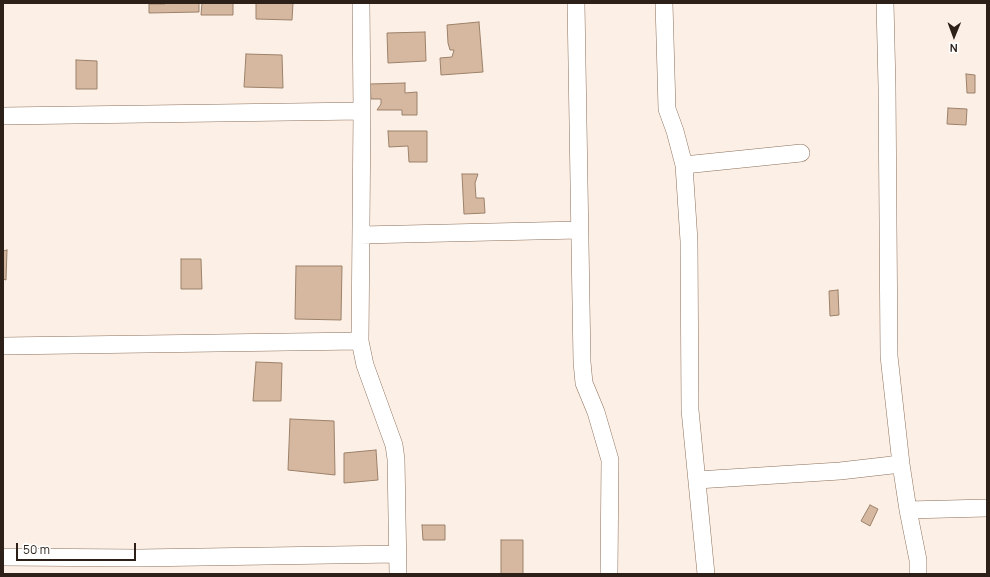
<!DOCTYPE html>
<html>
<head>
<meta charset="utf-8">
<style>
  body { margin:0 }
  #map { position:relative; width:990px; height:577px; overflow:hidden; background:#fcefe5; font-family:Manrope,sans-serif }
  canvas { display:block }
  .frame { position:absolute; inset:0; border:4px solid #2c2018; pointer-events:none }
  .north { position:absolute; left:934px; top:16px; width:40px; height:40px; -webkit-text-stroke:3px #fff; paint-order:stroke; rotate:181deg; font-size:11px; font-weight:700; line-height:16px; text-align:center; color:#2c2018 }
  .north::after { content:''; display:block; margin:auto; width:14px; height:18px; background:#2c2018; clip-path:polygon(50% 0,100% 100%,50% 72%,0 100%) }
  .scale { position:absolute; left:16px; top:543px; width:120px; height:18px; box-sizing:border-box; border:2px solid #2c2018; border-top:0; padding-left:5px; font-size:12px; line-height:14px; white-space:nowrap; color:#2c2018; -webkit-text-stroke:3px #fff; paint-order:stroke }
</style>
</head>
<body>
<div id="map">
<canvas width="990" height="577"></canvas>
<div class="frame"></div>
<div class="north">N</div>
<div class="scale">50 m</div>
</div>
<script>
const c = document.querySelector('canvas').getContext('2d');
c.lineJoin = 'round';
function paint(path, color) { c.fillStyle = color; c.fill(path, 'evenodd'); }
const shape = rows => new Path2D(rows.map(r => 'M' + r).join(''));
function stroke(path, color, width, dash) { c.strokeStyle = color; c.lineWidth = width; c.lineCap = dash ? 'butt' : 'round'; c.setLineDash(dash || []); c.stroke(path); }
const building = shape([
  [165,3,199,3,199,12,149,13,149,4,165,4,165,3],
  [202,3,233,3,233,15,201,15,202,3],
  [256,3,293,3,292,20,256,19,256,3],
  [479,22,483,72,441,75,440,58,452,57,454,50,450,50,448,43,447,25,479,22],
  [425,32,426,61,388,63,387,33,425,32],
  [246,54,282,55,283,88,244,87,246,54],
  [76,60,97,61,97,89,76,89,76,60],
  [966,74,975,75,975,93,967,93,966,74],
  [405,83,405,93,417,92,417,115,402,115,402,110,377,110,381,104,381,99,371,99,370,84,405,83],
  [948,108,967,109,966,125,947,124,948,108],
  [388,131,427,131,427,162,409,162,408,146,389,147,388,131],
  [462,174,478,174,475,183,476,198,484,198,485,213,464,214,462,174],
  [7,250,6,280,3,279,3,251,7,250],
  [181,259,201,259,202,289,181,289,181,259],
  [296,266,342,266,341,320,295,319,296,266],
  [838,290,839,315,830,316,829,291,838,290],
  [256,362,282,363,281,401,253,401,256,362],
  [290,419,334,421,335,475,288,470,290,419],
  [376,450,378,480,344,483,344,453,376,450],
  [870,505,878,509,870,526,861,521,870,505],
  [422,525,445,525,445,540,423,540,422,525],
  [501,540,523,540,523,574,501,574,501,540]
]);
paint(building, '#d6b8a0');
stroke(building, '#9c816a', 1);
const minor = shape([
  [361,3,362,111,360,341,365,365,394,445,396,459,398,574],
  [576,3,582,362,584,383,596,412,610,460,609,574],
  [664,3,667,109,675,131,684,165,689,241,690,410,706,574],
  [885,3,887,87,889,356,901,464,908,510,918,560,918,574],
  [3,116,362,111],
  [684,165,801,153],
  [361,235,579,230],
  [3,346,360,341],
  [697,480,840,471,901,464],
  [908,510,987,508],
  [3,557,138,558,397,554]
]);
stroke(minor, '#8c705b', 18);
stroke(minor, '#fff', 17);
</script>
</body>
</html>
